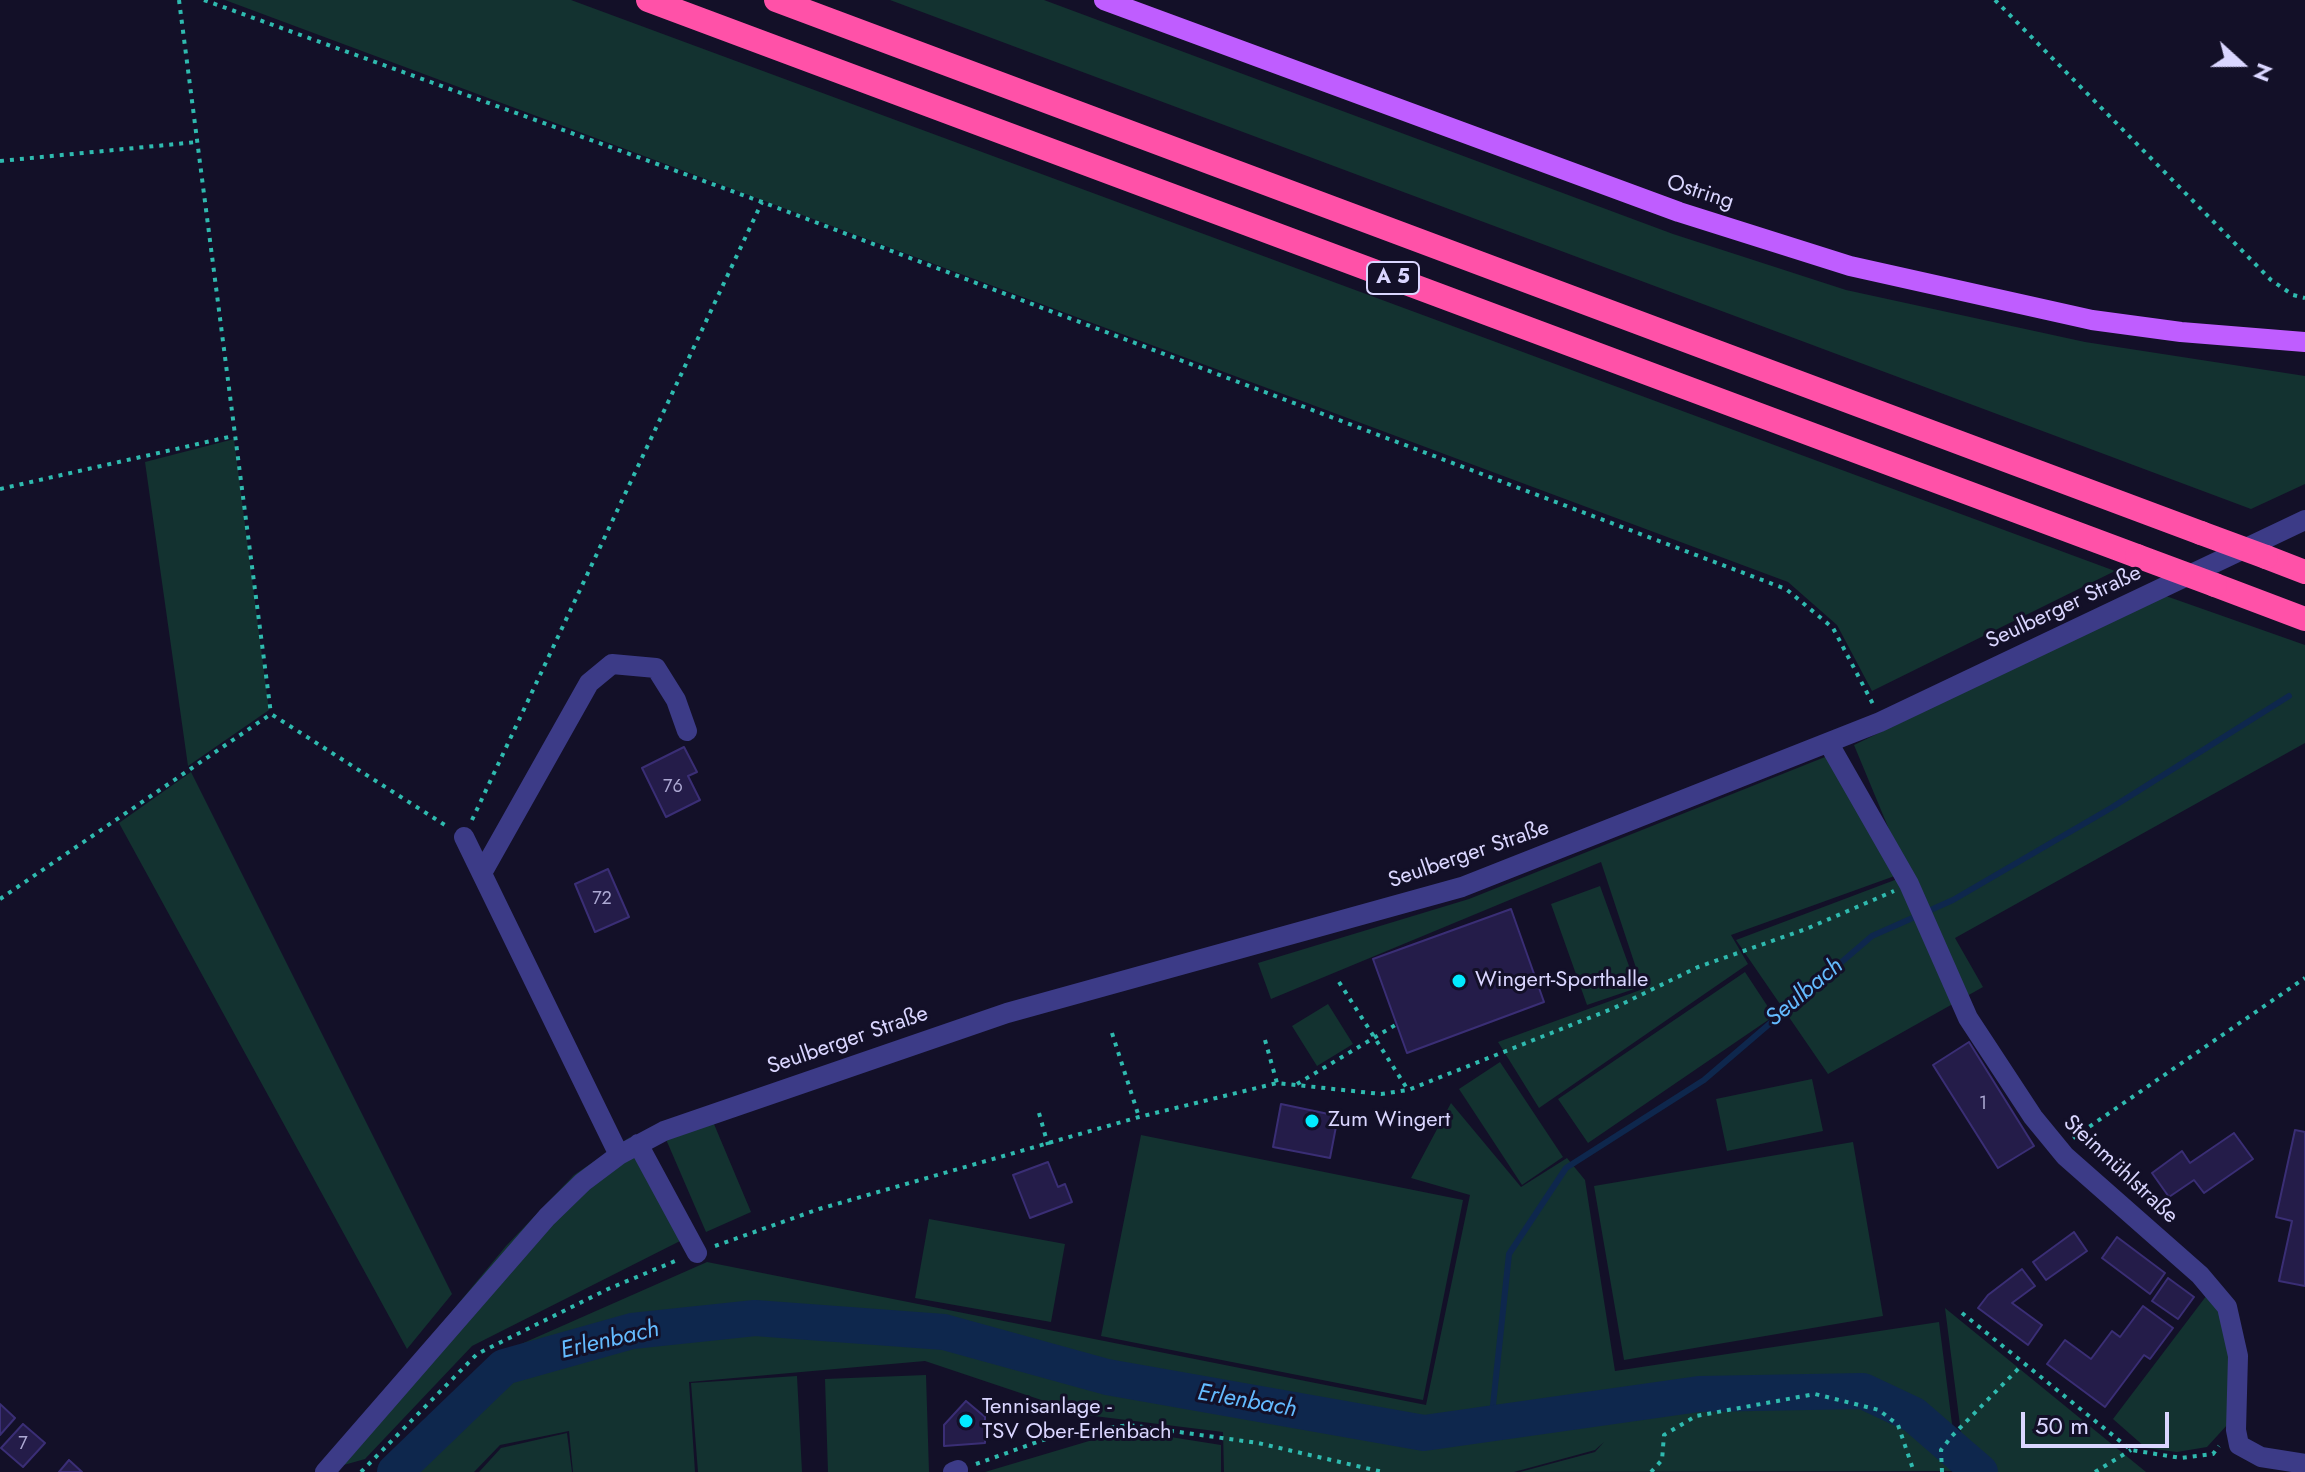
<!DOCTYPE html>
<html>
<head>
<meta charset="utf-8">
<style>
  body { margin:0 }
  #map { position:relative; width:2305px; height:1472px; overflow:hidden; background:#131028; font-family:Jost,sans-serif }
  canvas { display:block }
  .north { position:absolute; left:2201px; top:24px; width:80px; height:80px; -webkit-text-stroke:6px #131028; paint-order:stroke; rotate:111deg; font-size:22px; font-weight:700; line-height:32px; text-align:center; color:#dad6ff }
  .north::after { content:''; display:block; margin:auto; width:28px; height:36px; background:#dad6ff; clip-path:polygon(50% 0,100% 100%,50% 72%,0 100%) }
  .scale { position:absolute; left:2021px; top:1412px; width:148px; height:36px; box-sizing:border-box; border:4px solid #dad6ff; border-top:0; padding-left:10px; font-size:24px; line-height:28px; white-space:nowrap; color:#dad6ff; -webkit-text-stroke:6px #131028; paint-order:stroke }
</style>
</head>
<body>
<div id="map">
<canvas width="2305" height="1472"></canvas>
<div class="north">N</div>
<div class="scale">50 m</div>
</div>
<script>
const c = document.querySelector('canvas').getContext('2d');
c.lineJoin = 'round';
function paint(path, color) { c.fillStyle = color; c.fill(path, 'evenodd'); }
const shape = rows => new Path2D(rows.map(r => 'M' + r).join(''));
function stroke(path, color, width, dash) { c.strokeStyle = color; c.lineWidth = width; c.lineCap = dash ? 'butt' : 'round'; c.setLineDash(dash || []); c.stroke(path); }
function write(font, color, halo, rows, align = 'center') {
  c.font = font + ' Jost,sans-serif'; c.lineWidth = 6; c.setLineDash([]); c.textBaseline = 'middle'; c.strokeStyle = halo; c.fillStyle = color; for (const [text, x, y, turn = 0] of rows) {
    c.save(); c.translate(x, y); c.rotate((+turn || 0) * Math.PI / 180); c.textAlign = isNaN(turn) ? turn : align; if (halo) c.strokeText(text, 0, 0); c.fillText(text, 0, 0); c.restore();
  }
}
paint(shape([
  [225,0,571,0,2115,571,1872,691,1837,625,1788,582],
  [890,0,1044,0,1673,234,1846,290,2085,342,2305,376,2305,484,2251,509],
  [234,439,269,710,188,766,145,462],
  [2163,595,2305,645,2305,743,1955,938,1983,987,1828,1074,1736,940,1908,875,1854,745],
  [1830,755,1903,873,1731,935,1748,964,1539,1108,1498,1042,1643,989,1601,862,1271,999,1258,963,1469,899],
  [191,772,452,1294,407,1349,119,823],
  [1600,886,1637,988,1587,1005,1551,904],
  [1745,972,1774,1016,1588,1143,1558,1099],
  [1328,1004,1353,1044,1317,1066,1292,1026],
  [1500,1062,1563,1157,1522,1185,1459,1089],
  [1812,1079,1823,1131,1727,1151,1716,1099],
  [1451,1103,1521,1187,1567,1158,1585,1180,1615,1371,1939,1322,1958,1471,1520,1472,1595,1452,1604,1442,1595,1450,1514,1472,1224,1472,1223,1432,1086,1415,925,1361,689,1382,695,1472,573,1472,569,1431,500,1445,474,1472,377,1472,503,1352,707,1262,1426,1405,1470,1195,1411,1178],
  [711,1117,751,1212,706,1232,665,1137],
  [1141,1135,1463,1200,1423,1400,1101,1336],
  [630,1137,684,1239,472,1346,365,1459,319,1472,506,1246,574,1175],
  [1853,1142,1883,1316,1624,1360,1594,1186],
  [929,1219,1065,1244,1051,1322,915,1298],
  [2207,1295,2222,1306,2230,1337,2228,1424,2207,1447,2177,1452,2146,1448,2113,1419],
  [1945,1308,2146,1472,1966,1472],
  [926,1375,929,1472,828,1472,825,1379],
  [797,1376,802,1472,698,1472,691,1383],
  [1126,1430,1221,1445,1221,1472,985,1472],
  [567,1433,572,1472,479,1472,501,1448]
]), '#133230');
stroke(shape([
  [1491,1424,1509,1254,1566,1168,1704,1080,1872,936,1953,900,2111,808,2289,696]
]), '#0e274d', 6);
stroke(shape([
  [395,1472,504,1367,632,1331,755,1318,944,1332,1107,1377,1424,1433,1699,1394,1863,1391,1914,1415,1980,1472]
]), '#0e274d', 36);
const building = shape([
  [684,747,697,772,688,776,700,800,666,817,642,768,684,747],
  [608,869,629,917,595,932,575,884,608,869],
  [1511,909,1544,1002,1407,1053,1373,959,1511,909],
  [1969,1042,2034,1146,1998,1168,1933,1065,1969,1042],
  [1281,1104,1338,1116,1330,1158,1273,1147,1281,1104],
  [2295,1130,2305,1132,2305,1286,2279,1281,2292,1221,2276,1217,2295,1130],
  [2234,1133,2253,1159,2204,1193,2194,1180,2169,1197,2152,1173,2182,1151,2190,1163,2234,1133],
  [1048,1162,1058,1187,1065,1184,1072,1202,1030,1218,1013,1175,1048,1162],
  [2074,1232,2087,1251,2046,1280,2033,1262,2074,1232],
  [2117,1237,2165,1273,2150,1294,2102,1258,2117,1237],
  [2022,1269,2035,1286,2012,1303,2042,1325,2028,1345,1978,1308,1988,1295,2022,1269],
  [2168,1278,2194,1297,2178,1319,2152,1301,2168,1278],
  [2143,1306,2173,1328,2150,1359,2144,1355,2105,1407,2047,1364,2065,1340,2091,1359,2112,1331,2120,1337,2143,1306],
  [966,1401,985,1417,985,1443,944,1446,944,1425,966,1401],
  [0,1404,15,1418,0,1435,0,1404],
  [23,1424,45,1443,23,1467,1,1448,23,1424],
  [69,1460,82,1472,59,1472,69,1460]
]);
paint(building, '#241c49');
stroke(building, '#3a2e75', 2);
stroke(shape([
  [179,0,271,714],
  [204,0,762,202,1786,589,1833,628,1874,706],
  [1995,0,2271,280,2293,295,2305,298],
  [0,161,197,142],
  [0,489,233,436],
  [472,820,762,202],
  [0,899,271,714,448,827],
  [1339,982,1408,1090],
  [1112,1033,1139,1117],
  [1265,1040,1277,1083],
  [1297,1084,1397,1024],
  [1039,1113,1048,1145],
  [2073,1138,2305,978],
  [715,1246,819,1209,1139,1117,1277,1083,1381,1094,1408,1090,1614,1008,1698,967,1806,929,1894,891],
  [1962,1313,2131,1450,2181,1458,2213,1454,2219,1446],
  [976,1464,1054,1436,1129,1425,1258,1443,1383,1472],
  [361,1472,477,1354,608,1289,680,1259],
  [1651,1472,1662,1460,1664,1435,1696,1416,1815,1394,1879,1410,1898,1425,1914,1472],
  [1942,1472,1941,1450,1952,1436,2022,1365],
  [2095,1472,2131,1450]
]), '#2fbaaf', 4, [4, 6]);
stroke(shape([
  [1829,744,1909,884,1968,1018,2033,1117,2065,1156,2200,1275,2227,1307,2238,1356,2236,1430,2239,1445,2261,1457,2305,1464],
  [464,837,619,1155],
  [482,873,589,683,612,664,656,668,676,700,687,731],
  [638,1144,697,1253],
  [325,1472,547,1217,583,1182,619,1155,664,1131,1007,1013,1462,887,1880,722,2305,520],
  [953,1472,958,1470]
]), '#3c3b87', 20);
stroke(shape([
  [1104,0,1679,212,1850,266,2092,320,2181,332,2305,342]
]), '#bf5dff', 20);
stroke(shape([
  [648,0,2137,556],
  [776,0,2201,533],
  [2266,557,2305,572],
  [2215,585,2305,619]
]), '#ff51a8', 24);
stroke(shape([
  [2201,533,2266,557],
  [2137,556,2215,585]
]), '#ff51a8', 24);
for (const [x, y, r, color] of [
  [1459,981,8,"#02ebff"],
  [1312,1121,8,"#02ebff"],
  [966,1421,8,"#02ebff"]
]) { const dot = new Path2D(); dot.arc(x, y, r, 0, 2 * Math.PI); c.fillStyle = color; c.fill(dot); stroke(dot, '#131028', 3); }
write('18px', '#aca8d2', null, [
  ["76",673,788],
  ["72",602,900],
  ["1",1983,1105],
  ["7",23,1445]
]);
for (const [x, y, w] of [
  [1393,278,52]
]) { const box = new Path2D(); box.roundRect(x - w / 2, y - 16, w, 32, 6); c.fillStyle = '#131028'; c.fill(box); stroke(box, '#dad6ff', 2); }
write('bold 20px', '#dad6ff', null, [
  ["A 5",1393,278]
]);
write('22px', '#dad6ff', '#131028', [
  ["Ostring",1700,193,18],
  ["Seulberger Straße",2064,608,-25],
  ["Seulberger Straße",1469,855,-19],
  ["Seulberger Straße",848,1041,-19],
  ["Steinmühlstraße",2120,1170,43]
]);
write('22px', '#dad6ff', '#131028', [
  ["Wingert-Sporthalle",1475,981],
  ["Zum Wingert",1328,1121],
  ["Tennisanlage -",982,1408],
  ["TSV Ober-Erlenbach",982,1433]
], 'left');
write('italic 24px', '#64bbff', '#131028', [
  ["Seulbach",1805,993,-40],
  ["Erlenbach",610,1341,-13],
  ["Erlenbach",1247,1402,10]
]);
</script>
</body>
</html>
